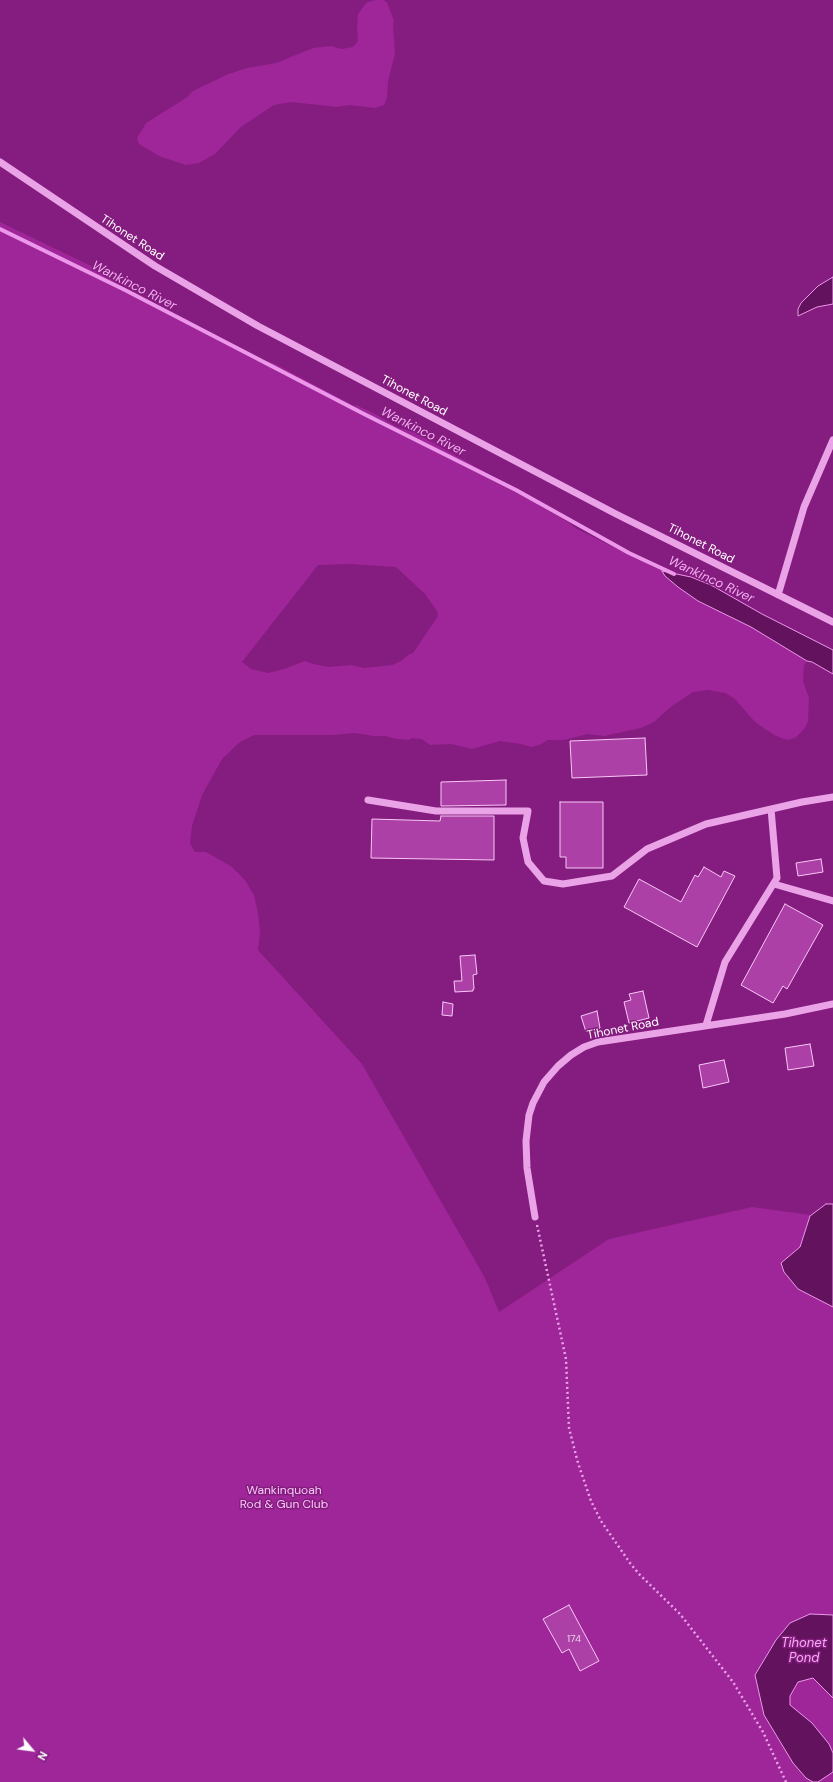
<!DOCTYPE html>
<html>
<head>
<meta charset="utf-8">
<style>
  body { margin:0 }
  #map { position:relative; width:833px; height:1782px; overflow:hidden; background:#851c7f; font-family:"DM Sans",sans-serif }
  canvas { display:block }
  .north { position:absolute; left:12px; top:1730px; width:40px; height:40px; -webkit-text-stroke:3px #851c7f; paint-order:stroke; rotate:119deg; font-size:11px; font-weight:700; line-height:16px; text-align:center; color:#fff }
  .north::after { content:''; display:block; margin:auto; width:14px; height:18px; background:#fff; clip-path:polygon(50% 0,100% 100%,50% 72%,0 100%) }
</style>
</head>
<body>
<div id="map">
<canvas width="833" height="1782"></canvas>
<div class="north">N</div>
</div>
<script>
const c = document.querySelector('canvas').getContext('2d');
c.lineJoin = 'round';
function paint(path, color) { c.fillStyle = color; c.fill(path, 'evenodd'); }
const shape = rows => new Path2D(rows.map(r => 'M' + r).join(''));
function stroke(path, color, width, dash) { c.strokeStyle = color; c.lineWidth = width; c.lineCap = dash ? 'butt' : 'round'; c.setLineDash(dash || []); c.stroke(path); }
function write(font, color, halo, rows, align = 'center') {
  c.font = font + ' "DM Sans",sans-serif'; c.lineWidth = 3; c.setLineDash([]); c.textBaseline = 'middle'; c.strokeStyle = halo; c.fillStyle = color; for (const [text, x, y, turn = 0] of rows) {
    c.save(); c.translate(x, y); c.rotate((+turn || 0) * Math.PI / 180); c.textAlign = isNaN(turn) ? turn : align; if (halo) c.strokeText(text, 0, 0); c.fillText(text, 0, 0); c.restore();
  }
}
paint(shape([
  [375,0,383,0,387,2,394,21,393,25,395,54,388,81,387,98,384,105,375,108,349,105,337,107,291,102,274,105,241,127,215,154,199,163,186,165,159,156,139,144,137,138,146,123,186,98,193,91,226,75,247,68,276,63,313,48,331,46,342,49,353,47,358,41,357,27,358,14,366,3],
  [0,222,93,267,123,287,126,291,186,319,223,342,256,358,275,364,354,406,356,405,375,414,399,428,414,432,529,497,536,503,568,522,577,529,662,571,665,576,698,601,751,627,807,661,804,665,803,681,809,698,808,721,805,728,795,738,787,740,774,735,755,722,734,698,725,693,708,690,693,692,672,706,654,722,641,728,604,736,588,734,564,740,548,740,539,745,531,747,521,744,500,741,472,749,451,744,430,745,422,739,412,738,409,740,397,739,385,736,374,736,355,733,334,735,254,735,240,742,222,759,202,795,192,826,190,843,195,852,206,852,222,861,232,867,245,880,254,895,258,913,260,932,258,950,362,1064,485,1278,499,1312,609,1239,752,1207,833,1218,833,1782,0,1782],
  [349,564,396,567,425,594,437,611,438,616,413,653,408,655,401,661,392,665,364,668,351,665,329,667,313,664,305,661,284,669,268,673,251,669,242,662,318,565]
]), '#9e2699');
const water = shape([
  [833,277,833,304,817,307,798,316,798,309,801,303,818,286,833,277],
  [662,571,691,577,711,585,762,614,833,650,833,674,812,662,807,661,751,627,698,601,678,587,665,576,662,571],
  [826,1204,833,1204,833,1307,798,1289,784,1272,781,1263,800,1247,810,1216,826,1204],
  [810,1614,833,1615,833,1698,813,1678,798,1682,790,1696,790,1705,812,1723,829,1744,833,1753,833,1772,818,1782,813,1782,806,1778,793,1763,764,1715,755,1675,776,1640,790,1623,810,1614]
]);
paint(water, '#63135e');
stroke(water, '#ed97ea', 1);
stroke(shape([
  [0,229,125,290,364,414,516,490,629,553,674,574]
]), '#ed97ea', 4);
const building = shape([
  [645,738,647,775,572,778,570,741,645,738],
  [506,780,506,805,441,806,441,782,506,780],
  [560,802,603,802,603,868,566,868,566,857,560,857,560,802],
  [441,816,494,816,494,860,371,858,372,819,440,821,441,816],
  [821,859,823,872,798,876,796,863,821,859],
  [704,867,721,877,724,871,735,876,697,947,624,907,639,879,681,902,695,875,698,877,704,867],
  [785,904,823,925,787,989,783,986,773,1003,741,985,785,904],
  [475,955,477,974,473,975,474,989,473,989,473,991,455,992,454,981,462,981,460,956,475,955],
  [643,991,649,1018,629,1023,624,1002,631,1000,629,994,643,991],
  [443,1002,453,1004,452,1016,442,1015,443,1002],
  [597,1011,600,1028,586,1032,581,1016,597,1011],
  [810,1044,814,1066,788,1070,785,1048,810,1044],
  [724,1060,729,1082,703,1088,699,1065,724,1060],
  [569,1605,599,1661,580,1671,569,1649,562,1653,543,1619,569,1605]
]);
paint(building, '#ac40a7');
stroke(building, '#f8c8f6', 1);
stroke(shape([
  [537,1225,566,1359,569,1428,578,1463,591,1501,601,1521,630,1563,639,1574,680,1614,733,1682,763,1732,786,1782]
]), '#eba3e8', 2.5, [2, 3]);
stroke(shape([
  [0,162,155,266,258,326,616,514,833,622],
  [778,595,804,507,833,440],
  [368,800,436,811,528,811,523,838,528,862,544,881,563,884,612,876,647,849,706,824,802,802,833,797],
  [774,884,833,901],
  [706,1025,725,962,777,878,771,809],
  [535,1217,527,1168,526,1141,529,1115,533,1103,544,1082,558,1066,571,1055,584,1047,598,1042,785,1014,833,1004]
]), '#eba3e8', 7);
write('10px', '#eacfe9', null, [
  ["174",574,1639]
]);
write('12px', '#fff', '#851c7f', [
  ["Tihonet Road",132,238,33],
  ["Tihonet Road",414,396,28],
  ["Tihonet Road",701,544,27],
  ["Tihonet Road",623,1029,-11]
]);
write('12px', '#f8c8f6', '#851c7f', [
  ["Wankinquoah",284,1491],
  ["Rod & Gun Club",284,1505]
]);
write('italic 13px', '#f2aff0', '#851c7f', [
  ["Wankinco River",134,286,27],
  ["Wankinco River",423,432,27],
  ["Wankinco River",711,580,25],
  ["Tihonet",804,1644],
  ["Pond",804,1659]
]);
</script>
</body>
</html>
